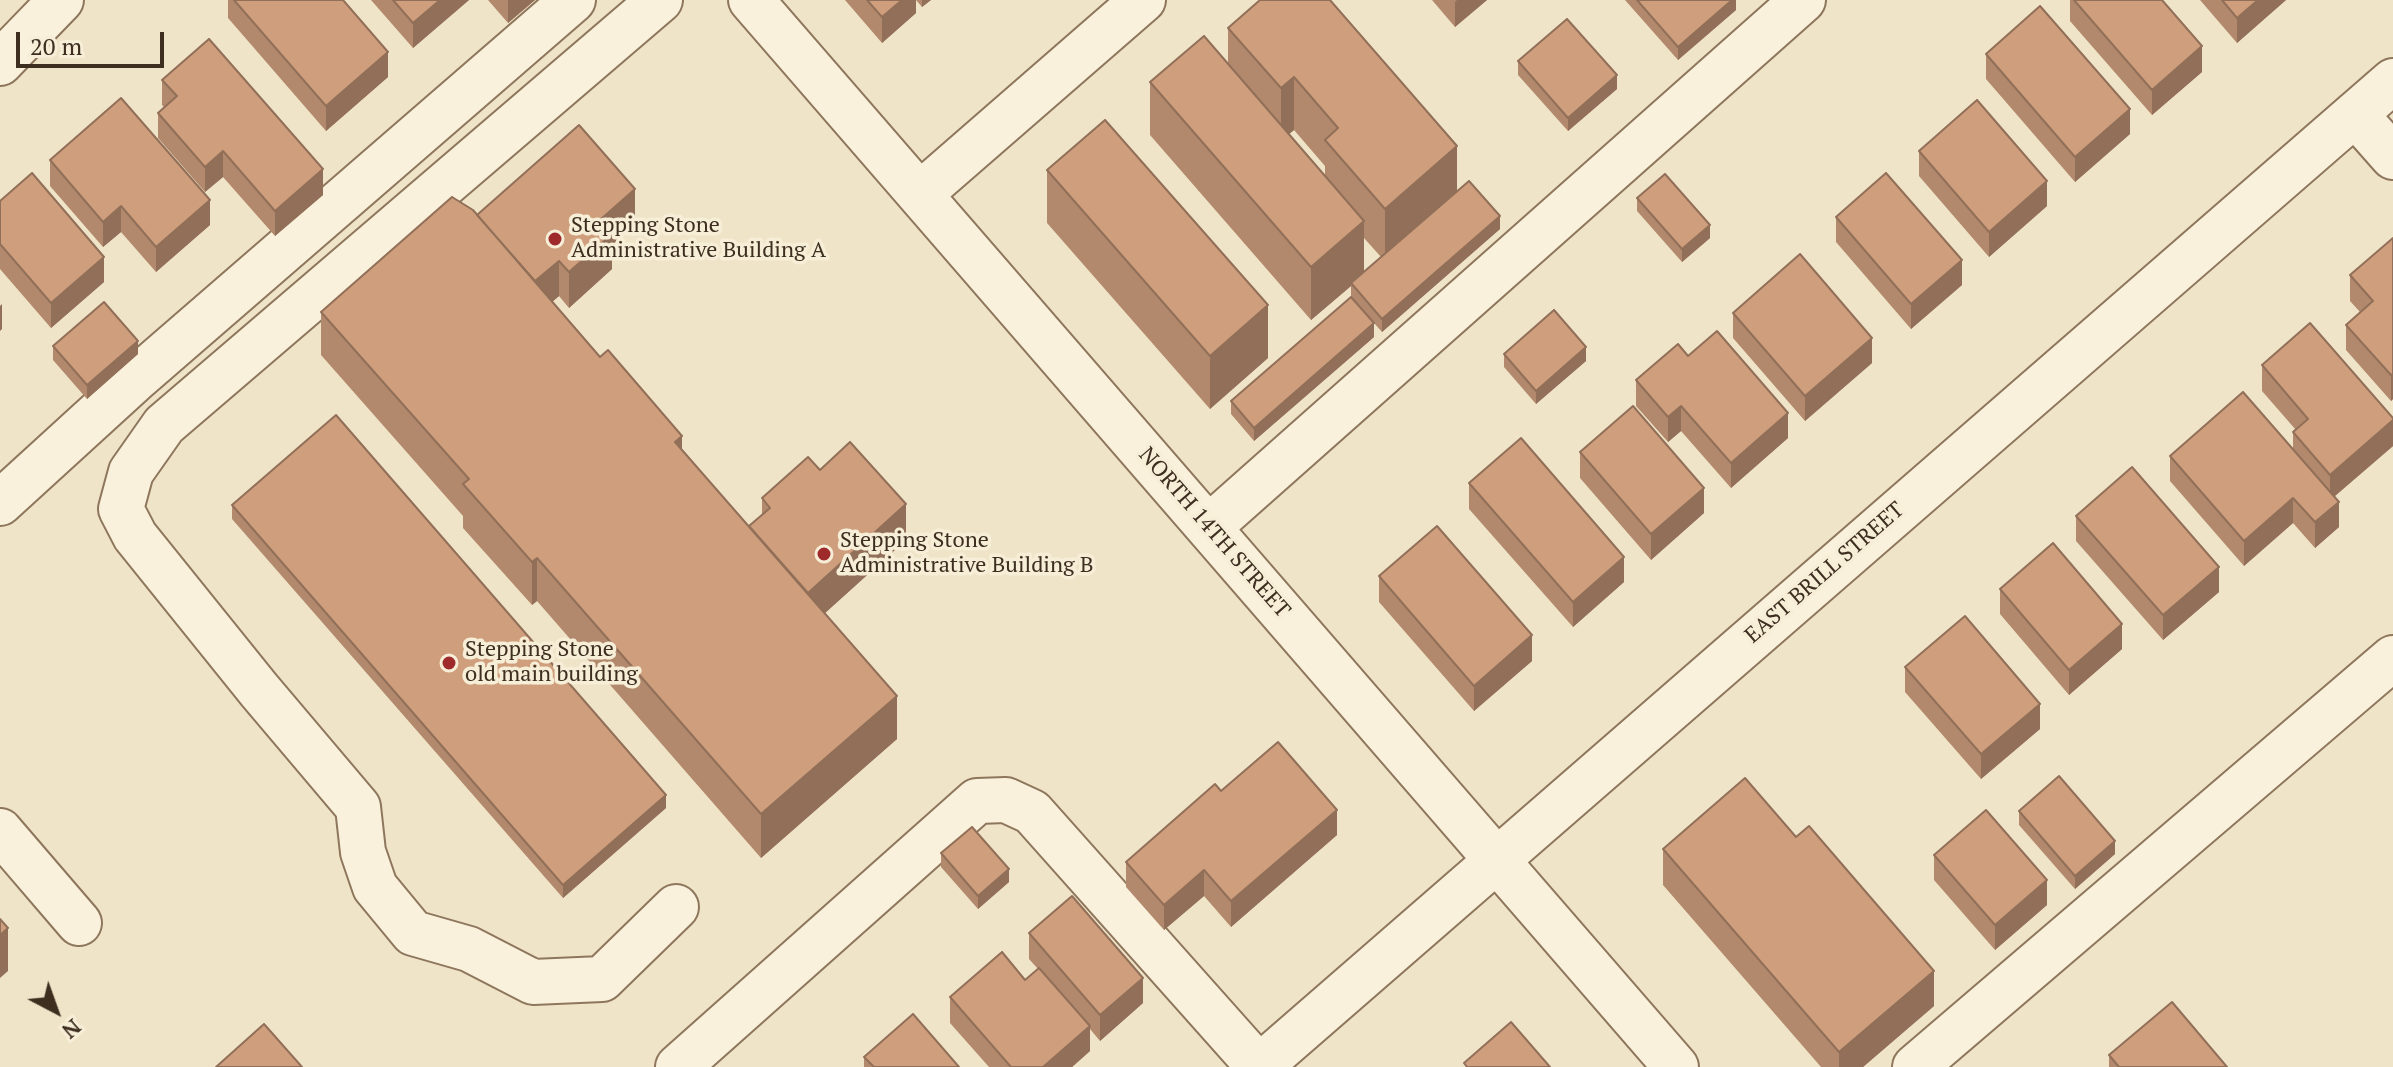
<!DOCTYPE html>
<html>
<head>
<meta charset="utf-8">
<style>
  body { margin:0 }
  #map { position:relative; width:2393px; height:1067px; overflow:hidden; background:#f0e4c8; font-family:"PT Serif",serif }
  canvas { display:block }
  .north { position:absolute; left:16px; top:971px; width:80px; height:80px; -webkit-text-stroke:6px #f7eed8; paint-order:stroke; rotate:139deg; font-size:22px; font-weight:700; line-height:32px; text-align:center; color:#3d2e20 }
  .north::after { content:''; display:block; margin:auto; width:28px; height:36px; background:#3d2e20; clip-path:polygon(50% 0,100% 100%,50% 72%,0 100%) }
  .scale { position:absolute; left:16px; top:32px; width:148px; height:36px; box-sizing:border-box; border:4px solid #3d2e20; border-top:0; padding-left:10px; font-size:24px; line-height:28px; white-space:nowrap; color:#3d2e20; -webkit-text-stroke:6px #f7eed8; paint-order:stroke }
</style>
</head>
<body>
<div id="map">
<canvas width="2393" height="1067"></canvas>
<div class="north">N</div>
<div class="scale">20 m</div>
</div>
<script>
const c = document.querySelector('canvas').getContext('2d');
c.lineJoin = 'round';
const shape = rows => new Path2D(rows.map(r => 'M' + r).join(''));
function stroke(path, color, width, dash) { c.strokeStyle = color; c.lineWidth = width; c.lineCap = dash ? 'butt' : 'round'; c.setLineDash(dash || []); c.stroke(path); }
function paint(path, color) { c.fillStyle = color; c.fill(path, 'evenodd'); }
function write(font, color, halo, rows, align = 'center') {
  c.font = font + ' "PT Serif",serif'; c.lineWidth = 7; c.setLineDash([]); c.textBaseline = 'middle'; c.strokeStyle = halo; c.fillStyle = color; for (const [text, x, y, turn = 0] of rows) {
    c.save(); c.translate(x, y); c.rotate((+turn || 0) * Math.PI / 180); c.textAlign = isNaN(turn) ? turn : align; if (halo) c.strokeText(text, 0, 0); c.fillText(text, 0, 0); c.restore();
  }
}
const minor = shape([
  [660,0,164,425,131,472,121,509,135,536,259,690,358,807,363,852,375,887,413,933,469,949,533,982,602,979,676,907],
  [751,0,1676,1067],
  [0,63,61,0],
  [2355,114,2393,157],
  [920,194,1143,0],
  [0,503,138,377,573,0],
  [1209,527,1803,0],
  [0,831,79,923],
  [678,1067,977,801,1006,800,1032,812,1259,1067,2393,81],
  [1915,1067,2393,658]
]);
stroke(minor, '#8d765c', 48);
stroke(minor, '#faf1dc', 44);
paint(shape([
  [228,0,343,0,388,77,326,131,228,18],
  [371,0,469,0,413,48],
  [488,0,535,0,508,23],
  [845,0,931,0,922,7,916,0,916,13,882,43],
  [1432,0,1487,0,1455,27],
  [1625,0,1736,0,1736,10,1678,60],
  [2070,0,2162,0,2202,72,2152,115,2070,21],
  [2200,0,2286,0,2237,43],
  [1228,28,1457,191,1500,229,1382,332,1351,297,1351,286,1311,320,1150,135,1150,82,1228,65],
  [1294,130,1325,166,1325,176,1289,134],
  [1364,238,1381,257,1364,272],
  [1986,54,2130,134,2075,182,1986,79],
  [1518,61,1617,89,1568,131,1518,75],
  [162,80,323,195,275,236,223,177,205,192,158,138,158,113,164,107,162,105],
  [1919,151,2047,206,1989,257,1919,176],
  [50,160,210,225,156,272,121,232,103,247,50,186],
  [1047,170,1268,358,1210,409,1047,223],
  [1637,198,1710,238,1682,262,1637,211],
  [0,201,104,282,51,328,0,269],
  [477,215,635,224,612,245,612,269,569,308,559,296,552,302,749,526,762,515,762,498,820,470,906,540,825,613,897,739,761,858,537,601,532,605,463,528,463,516,321,355,321,312],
  [1836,217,1962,285,1911,329,1836,242],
  [2393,238,2393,399,2391,401,2346,350,2346,325,2360,312,2350,301,2350,275],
  [1733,313,1872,363,1805,421,1733,338],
  [1374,337,1254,441,1231,414,1231,401],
  [53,346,138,354,87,399,53,360],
  [1504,354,1586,361,1536,404,1504,367],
  [1688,356,1788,438,1731,488,1681,431,1668,442,1636,406,1636,380],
  [2262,365,2393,446,2334,497,2339,527,2315,548,2293,523,2244,566,2170,481,2170,456,2293,449,2293,432,2296,430,2262,391],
  [1580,452,1704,513,1651,560,1580,478],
  [1469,483,1624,582,1573,627,1469,509],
  [232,505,666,808,563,898,232,519],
  [2076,516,2219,592,2163,640,2076,541],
  [1379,576,1532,661,1474,711,1379,602],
  [2000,589,2122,649,2069,695,2000,614],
  [1905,667,2040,729,1981,779,1905,692],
  [1221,791,1337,835,1231,927,1204,896,1164,930,1126,887,1126,862],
  [2019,811,2115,854,2075,889,2019,825],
  [1663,849,1934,1006,1863,1067,1821,1067,1663,885],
  [941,853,1009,882,978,909,941,867],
  [1934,855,2047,905,1995,950,1934,880],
  [1029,933,1143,1003,1100,1041,1090,1029,1090,1051,1072,1067,989,1067,950,1023,950,997,1025,980,1038,969,1029,959],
  [2109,1055,2227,1067,2109,1067],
  [864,1057,959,1067,864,1067]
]), '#b2896c');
paint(shape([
  [440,0,469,0,413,48,413,23],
  [508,0,535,0,508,23],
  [902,0,916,0,916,13,882,43,882,17],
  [922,0,931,0,922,7],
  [1457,0,1487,0,1455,27,1455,2],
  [1732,0,1736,0,1736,10,1678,60,1678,47],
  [2258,0,2286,0,2237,43,2237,18],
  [2202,46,2202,72,2152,115,2152,90],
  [388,52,388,77,326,131,326,106],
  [1617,75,1617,89,1568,131,1568,118],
  [1294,77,1294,130,1281,141,1281,88],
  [2130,109,2130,134,2075,182,2075,157],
  [1457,146,1457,199,1385,262,1385,209],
  [223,151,223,177,205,192,205,167],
  [323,169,323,195,275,236,275,211],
  [2047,181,2047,206,1989,257,1989,232],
  [635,189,635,224,612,245,612,269,569,308,569,272,600,220],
  [210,200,210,225,156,272,156,247],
  [121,206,121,232,103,247,103,222],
  [1500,216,1500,229,1382,332,1382,319],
  [1364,221,1364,274,1351,283,1351,286,1311,320,1311,267],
  [1710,225,1710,238,1682,262,1682,249],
  [104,257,104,282,51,328,51,303],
  [1962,260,1962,285,1911,329,1911,304],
  [559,261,559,296,531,320,531,285],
  [2,304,2,329,0,331,0,306],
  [1268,305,1268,358,1210,409,1210,356],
  [1374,323,1374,337,1254,441,1254,428],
  [1872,338,1872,363,1805,421,1805,396],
  [138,341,138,354,87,399,87,385],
  [1586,347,1586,361,1536,404,1536,391],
  [2393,374,2393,399,2391,401,2391,375],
  [1681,406,1681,431,1668,442,1668,417],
  [1788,413,1788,438,1731,488,1731,463],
  [2393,420,2393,446,2330,500,2330,475],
  [682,436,682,479,675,442],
  [1704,488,1704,513,1651,560,1651,534],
  [2293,498,2293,523,2244,566,2244,541],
  [2339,502,2339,527,2315,548,2315,522],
  [906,504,906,540,804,632,804,596],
  [1624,557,1624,582,1573,627,1573,602],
  [537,558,537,601,532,605,532,562],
  [2219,567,2219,592,2163,640,2163,615],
  [2122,624,2122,649,2069,695,2069,670],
  [1532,635,1532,661,1474,711,1474,686],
  [897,696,897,739,761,858,761,814],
  [2040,704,2040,729,1981,779,1981,754],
  [666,795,666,808,563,898,563,885],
  [1337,810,1337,835,1231,927,1231,901],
  [2115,841,2115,854,2075,889,2075,876],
  [1009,869,1009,882,978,909,978,896],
  [1204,870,1204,896,1164,930,1164,905],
  [2047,880,2047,905,1995,950,1995,925],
  [8,928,8,971,0,978,0,935],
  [1934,971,1934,1006,1863,1067,1839,1067,1839,1052],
  [1143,978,1143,1003,1100,1041,1100,1015],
  [1090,1026,1090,1051,1072,1067,1043,1067]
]), '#916f58');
const building = shape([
  [234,0,343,0,388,52,326,106,234,0],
  [393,0,440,0,413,23,393,0],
  [867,0,902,0,882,17,867,0],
  [1260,0,1330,0,1457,146,1385,209,1325,140,1338,128,1294,77,1281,88,1228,28,1260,0],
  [1637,0,1732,0,1678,47,1637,0],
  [2074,0,2162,0,2202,46,2152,90,2074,0],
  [2222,0,2258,0,2237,18,2222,0],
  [2040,6,2130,109,2075,157,1986,54,2040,6],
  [1567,19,1617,75,1568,118,1518,61,1567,19],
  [1204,36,1364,221,1311,267,1150,82,1204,36],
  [209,39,323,169,275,211,223,151,205,167,158,113,177,96,162,80,209,39],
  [121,98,210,200,156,247,121,206,103,222,50,160,121,98],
  [1977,100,2047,181,1989,232,1919,151,1977,100],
  [1105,120,1268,305,1210,356,1047,170,1105,120],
  [579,125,635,189,600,220,612,234,569,272,559,261,535,281,477,215,579,125],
  [32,173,104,257,51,303,0,244,0,201,32,173],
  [1886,173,1962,260,1911,304,1836,217,1886,173],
  [1665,174,1710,225,1682,249,1637,198,1665,174],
  [1469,181,1500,216,1382,319,1351,283,1469,181],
  [452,197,473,210,600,357,608,350,682,436,675,442,897,696,761,814,537,558,532,562,463,484,469,479,321,312,452,197],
  [2393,238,2393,374,2391,375,2346,325,2373,301,2350,275,2393,238],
  [1800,254,1872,338,1805,396,1733,313,1800,254],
  [1351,297,1374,323,1254,428,1231,401,1351,297],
  [104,302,138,341,87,385,53,346,104,302],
  [1554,310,1586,347,1536,391,1504,354,1554,310],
  [2310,323,2393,418,2393,420,2330,475,2293,432,2308,419,2262,365,2310,323],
  [1717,331,1788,413,1731,463,1681,406,1668,417,1636,380,1678,344,1688,356,1717,331],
  [2243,392,2339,502,2315,522,2293,498,2244,541,2170,456,2243,392],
  [1633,406,1704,488,1651,534,1580,452,1633,406],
  [336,415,666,795,563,885,232,505,336,415],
  [1521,438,1624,557,1573,602,1469,483,1521,438],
  [850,442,906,504,808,593,749,526,770,508,762,498,808,457,820,470,850,442],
  [2132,467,2219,567,2163,615,2076,516,2132,467],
  [1437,526,1532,635,1474,686,1379,576,1437,526],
  [2053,543,2122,624,2069,670,2000,589,2053,543],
  [1965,616,2040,704,1981,754,1905,667,1965,616],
  [1278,742,1337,810,1231,901,1204,870,1164,905,1126,862,1215,784,1221,791,1278,742],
  [2059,776,2115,841,2075,876,2019,811,2059,776],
  [1745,778,1796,837,1809,826,1934,971,1839,1052,1663,849,1745,778],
  [1986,810,2047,880,1995,925,1934,855,1986,810],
  [972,827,1009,869,978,896,941,853,972,827],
  [1072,896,1143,978,1100,1015,1029,933,1072,896],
  [0,919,8,928,0,935,0,919],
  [1002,952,1025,980,1039,968,1090,1026,1043,1067,1011,1067,950,997,1002,952],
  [2172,1002,2227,1067,2119,1067,2109,1055,2172,1002],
  [913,1014,959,1067,874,1067,864,1057,913,1014],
  [1511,1022,1550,1067,1467,1067,1464,1063,1511,1022],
  [264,1024,302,1067,216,1067,264,1024]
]);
paint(building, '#cf9f7d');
stroke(building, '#916f58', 2);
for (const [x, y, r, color] of [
  [555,239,8,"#9e2a2b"],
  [824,554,8,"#9e2a2b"],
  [449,663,8,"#9e2a2b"]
]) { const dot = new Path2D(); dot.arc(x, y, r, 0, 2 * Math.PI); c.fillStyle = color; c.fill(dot); stroke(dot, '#f7eed8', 3); }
write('22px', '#3d2e20', '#f7eed8', [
  ["Stepping Stone",571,226],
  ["Administrative Building A",571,251],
  ["Stepping Stone",840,541],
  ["Administrative Building B",840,566],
  ["Stepping Stone",465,650],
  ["old main building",465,675]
], 'left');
write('22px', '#3d2e20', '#f7eed8', [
  ["NORTH 14TH STREET",1214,533,49],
  ["EAST BRILL STREET",1825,573,-41]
]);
</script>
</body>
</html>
